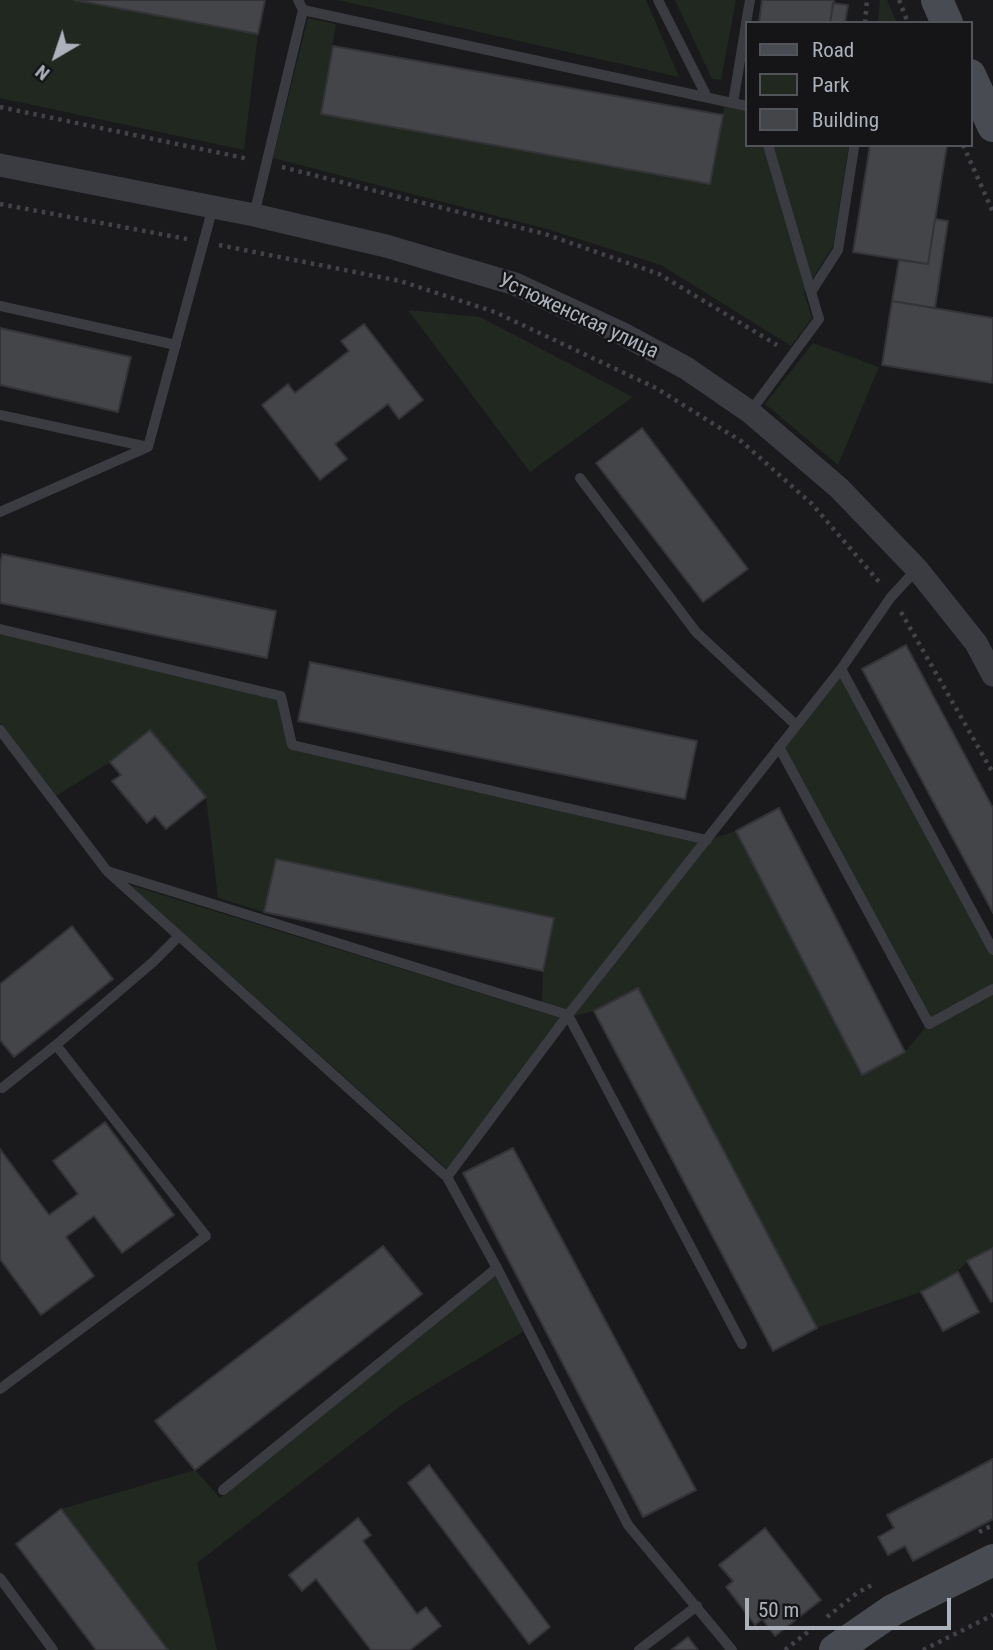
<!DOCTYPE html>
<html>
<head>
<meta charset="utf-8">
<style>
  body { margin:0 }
  #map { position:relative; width:993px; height:1650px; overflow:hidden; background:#1a1a1c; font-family:"Roboto Condensed",sans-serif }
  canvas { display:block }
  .legend { position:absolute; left:745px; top:21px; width:228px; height:126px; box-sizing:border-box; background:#151517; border:2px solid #515459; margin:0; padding:9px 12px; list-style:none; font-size:21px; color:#acb2bc }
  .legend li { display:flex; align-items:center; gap:14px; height:35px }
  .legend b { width:35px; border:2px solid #515459 }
  .north { position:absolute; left:21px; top:21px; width:70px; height:70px; -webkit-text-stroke:5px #151517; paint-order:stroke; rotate:219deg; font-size:19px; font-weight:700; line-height:28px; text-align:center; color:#acb2bc }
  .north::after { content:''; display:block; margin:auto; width:24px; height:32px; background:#acb2bc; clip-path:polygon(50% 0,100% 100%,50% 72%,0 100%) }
  .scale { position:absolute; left:745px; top:1598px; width:206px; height:32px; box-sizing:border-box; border:4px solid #acb2bc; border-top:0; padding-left:9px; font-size:21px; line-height:24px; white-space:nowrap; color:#acb2bc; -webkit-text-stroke:5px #151517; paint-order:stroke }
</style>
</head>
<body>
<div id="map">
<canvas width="993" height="1650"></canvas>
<ul class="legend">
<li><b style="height:9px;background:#494b52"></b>Road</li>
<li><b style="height:19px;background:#202820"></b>Park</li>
<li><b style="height:19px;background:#444549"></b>Building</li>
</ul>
<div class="north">N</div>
<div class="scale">50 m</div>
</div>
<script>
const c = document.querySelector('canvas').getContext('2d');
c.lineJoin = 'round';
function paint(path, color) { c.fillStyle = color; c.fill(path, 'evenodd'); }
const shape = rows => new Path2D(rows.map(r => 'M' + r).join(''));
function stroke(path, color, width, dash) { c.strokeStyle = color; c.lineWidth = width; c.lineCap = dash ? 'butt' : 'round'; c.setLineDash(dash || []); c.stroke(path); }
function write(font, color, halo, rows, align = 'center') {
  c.font = font + ' "Roboto Condensed",sans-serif'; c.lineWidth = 5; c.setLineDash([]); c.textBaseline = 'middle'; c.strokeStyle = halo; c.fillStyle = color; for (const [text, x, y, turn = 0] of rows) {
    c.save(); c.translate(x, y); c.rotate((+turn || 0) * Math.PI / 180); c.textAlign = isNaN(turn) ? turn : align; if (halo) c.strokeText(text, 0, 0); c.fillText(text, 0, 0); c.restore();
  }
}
paint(shape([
  [0,0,74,0,258,34,244,150,0,98],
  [337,0,646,0,679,77],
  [675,0,736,0,721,80,712,79],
  [880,0,887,0,897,23,878,23],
  [308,18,336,24,321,114,710,184,724,107,746,111,746,145,849,145,833,246,804,292,812,318,791,346,661,265,547,229,273,158],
  [408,310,480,317,633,397,530,472],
  [813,343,879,367,838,465,765,404],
  [0,634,277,699,288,749,698,843,736,831,862,1074,905,1052,929,1023,779,747,841,669,993,950,993,1248,968,1261,957,1272,921,1292,817,1328,639,989,594,1011,574,1016,542,1003,543,971,554,918,276,859,264,912,218,898,206,797,150,730,110,762,56,796,0,723],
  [130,885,561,1018,447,1169],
  [496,1275,524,1331,403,1404,197,1563,217,1650,168,1650,61,1509,195,1470,220,1498]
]), '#202820');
const building = shape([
  [74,0,265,0,258,34,74,0],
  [762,0,834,0,830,23,759,23,762,0],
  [833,3,848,5,845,23,830,23,833,3],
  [333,46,723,115,710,184,321,114,333,46],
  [870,145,947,145,928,264,853,252,870,145],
  [935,219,948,221,935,308,892,301,899,260,928,264,935,219],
  [892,301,993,318,993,374,992,383,882,365,892,301],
  [364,324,423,400,399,419,388,404,335,444,347,459,320,480,262,405,288,384,295,393,349,351,341,341,364,324],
  [0,328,131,357,118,412,0,385,0,328],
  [642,428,748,569,703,602,596,463,642,428],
  [2,554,276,611,267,658,0,603,0,565,2,554],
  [906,645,993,808,993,913,862,669,906,645],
  [310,662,697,741,685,799,298,721,310,662],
  [150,730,206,797,166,829,155,816,147,823,112,781,121,775,110,762,150,730],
  [779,808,905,1052,862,1075,736,831,779,808],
  [276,859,554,918,543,971,264,912,276,859],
  [72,926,113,979,14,1057,0,1040,0,984,72,926],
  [638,988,817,1328,773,1351,594,1011,638,988],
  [105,1122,174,1215,122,1253,94,1216,66,1237,94,1276,41,1315,0,1259,0,1149,49,1215,78,1194,53,1161,105,1122],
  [513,1148,696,1490,643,1517,463,1173,513,1148],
  [383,1246,422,1294,195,1470,155,1421,383,1246],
  [993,1248,993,1301,991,1302,967,1261,993,1248],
  [958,1272,979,1312,943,1331,921,1292,958,1272],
  [993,1459,993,1519,913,1561,905,1546,888,1555,878,1537,894,1528,887,1515,993,1459],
  [429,1465,550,1627,529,1644,408,1483,429,1465],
  [61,1509,168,1650,96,1650,16,1544,61,1509],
  [358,1518,371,1535,363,1541,417,1614,426,1607,441,1626,410,1650,371,1650,316,1579,302,1591,289,1575,358,1518],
  [765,1528,821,1600,775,1636,762,1619,755,1625,726,1587,733,1581,719,1565,765,1528],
  [688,1637,698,1650,671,1650,688,1637]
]);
paint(building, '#444549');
stroke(building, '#343438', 2);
stroke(shape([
  [899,0,908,23],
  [865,23,867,0],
  [0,107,249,159],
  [963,145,993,212],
  [282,167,545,234,659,274,777,345],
  [0,204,187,239],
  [219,245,400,281,495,312,656,388,741,441,812,504,880,583],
  [901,612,993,773],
  [979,1532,993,1525],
  [827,1617,857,1593,874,1584],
  [785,1650,814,1627],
  [923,1650,993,1615]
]), '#414349', 4.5, [3.5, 5]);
stroke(shape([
  [298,0,303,10,746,106],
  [658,0,707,97],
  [746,23,750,0],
  [733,103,746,24],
  [254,215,303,10],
  [811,292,838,250,854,148],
  [0,306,176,345],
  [750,412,819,319,768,145],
  [0,415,148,447],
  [580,478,696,632,796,725],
  [0,512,148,447,213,207],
  [0,629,281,696,292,745,707,840],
  [841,669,993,950],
  [0,730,107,871,568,1015,742,1344],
  [779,747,929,1024,993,989],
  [107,871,447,1177,568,1015,841,669,891,597,917,569],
  [2,1088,56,1045],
  [447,1177,497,1268,628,1525,732,1650],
  [0,1389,206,1236,56,1045,153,962,179,936],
  [223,1490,497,1268],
  [0,1578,53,1650],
  [639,1650,697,1606]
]), '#3b3c42', 10);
stroke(shape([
  [0,165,254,215,386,246,515,284,621,333,686,368,750,412,839,488,917,569,976,643,993,675]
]), '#3b3c42', 23);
stroke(shape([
  [937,0,947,23],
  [970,75,993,126],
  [835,1650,893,1610,993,1560]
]), '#494b52', 32);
write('21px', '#acb2bc', '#151517', [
  ["Устюженская улица",578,317,25]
]);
</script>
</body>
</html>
